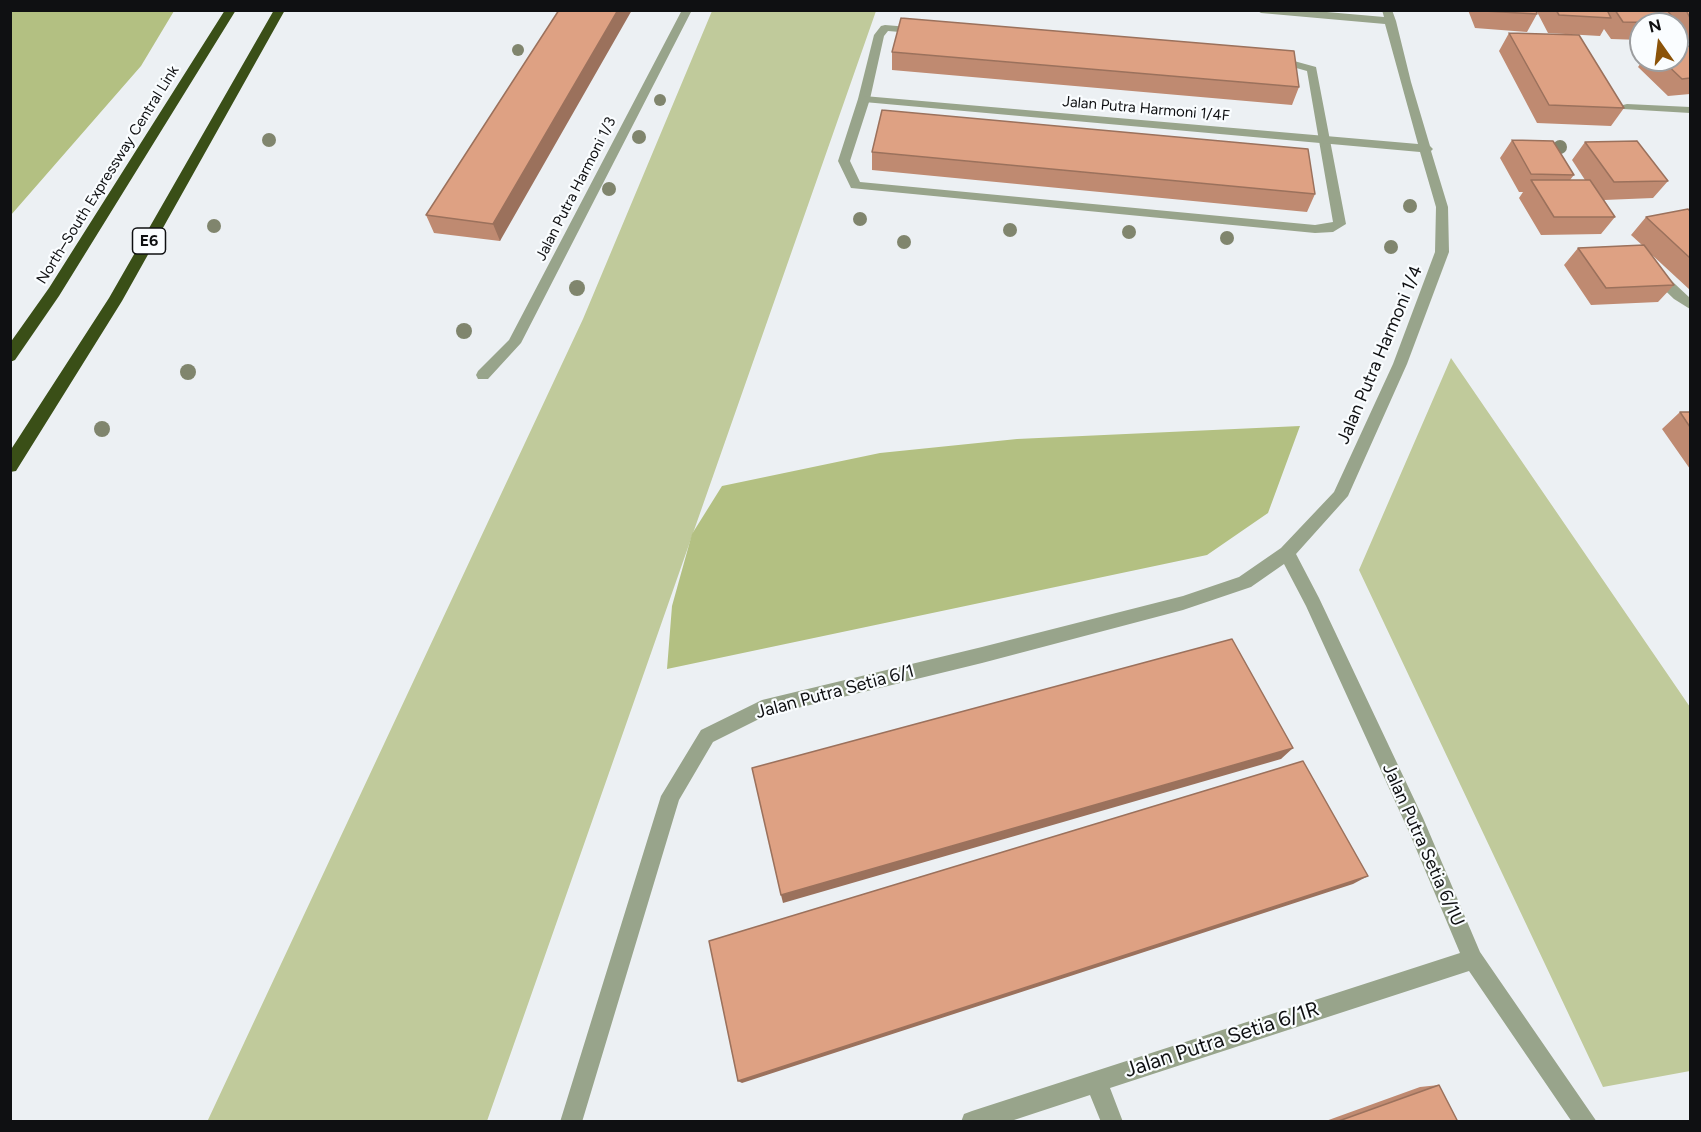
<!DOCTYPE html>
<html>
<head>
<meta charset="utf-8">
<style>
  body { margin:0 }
  #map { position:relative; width:1701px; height:1132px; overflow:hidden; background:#ecf0f3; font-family:Figtree,sans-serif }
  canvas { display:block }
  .frame { position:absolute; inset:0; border:12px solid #0f1012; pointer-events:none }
  .north { position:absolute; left:1629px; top:12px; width:60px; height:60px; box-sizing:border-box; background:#fafdff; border:2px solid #9c9ea0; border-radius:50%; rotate:346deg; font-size:16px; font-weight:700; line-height:24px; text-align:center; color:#0f1012 }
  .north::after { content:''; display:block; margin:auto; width:21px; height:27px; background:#8b5309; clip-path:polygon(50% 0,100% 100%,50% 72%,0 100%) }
</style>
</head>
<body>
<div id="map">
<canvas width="1701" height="1132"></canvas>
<div class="frame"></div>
<div class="north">N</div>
</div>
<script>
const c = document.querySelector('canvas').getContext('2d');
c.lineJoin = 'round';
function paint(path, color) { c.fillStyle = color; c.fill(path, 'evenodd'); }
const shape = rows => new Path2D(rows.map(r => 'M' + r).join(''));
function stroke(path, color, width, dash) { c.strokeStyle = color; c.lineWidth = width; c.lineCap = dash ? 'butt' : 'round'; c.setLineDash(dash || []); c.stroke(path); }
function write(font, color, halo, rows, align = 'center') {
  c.font = font + ' Figtree,sans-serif'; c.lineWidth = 4.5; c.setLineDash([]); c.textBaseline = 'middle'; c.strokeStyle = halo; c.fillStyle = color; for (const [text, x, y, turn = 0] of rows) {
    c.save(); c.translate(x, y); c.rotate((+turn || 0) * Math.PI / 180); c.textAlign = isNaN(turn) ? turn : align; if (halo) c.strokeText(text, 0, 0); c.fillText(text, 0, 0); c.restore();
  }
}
paint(shape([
  [712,11,876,11,487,1121,207,1122,583,319],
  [1451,358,1690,707,1690,1071,1603,1087,1359,570]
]), '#c0ca9b');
paint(shape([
  [11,10,174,11,141,66,11,215],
  [1300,426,1268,513,1207,555,667,669,672,606,692,534,722,486,880,453,1017,439]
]), '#b3c082');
paint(shape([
  [885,25,1283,58,1316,67,1346,224,1333,232,1315,233,851,188,838,161,858,99,874,35,881,26,885,25],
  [888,31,1282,64,1307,71,1333,222,1315,225,860,182,850,161,870,99,884,36,888,31],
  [1627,104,1690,107,1690,113,1623,109,1623,105,1627,104],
  [1655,268,1660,270,1690,298,1690,309,1674,299,1650,276,1648,273,1655,268]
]), '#98a48b');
paint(shape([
  [682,10,692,10,521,343,488,379,478,379,476,375,478,371,509,340,682,10],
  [1256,10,1304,10,1384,17,1382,10,1392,10,1396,21,1411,82,1430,146,1433,149,1431,151,1448,207,1449,252,1407,364,1348,496,1296,554,1319,598,1423,818,1480,952,1597,1122,1572,1122,1469,971,1110,1088,1123,1122,1101,1122,1090,1095,1008,1122,961,1122,964,1114,972,1111,1460,953,1409,832,1306,606,1284,564,1251,587,1183,610,982,663,765,716,713,742,679,800,582,1122,560,1122,661,796,701,730,762,700,982,647,1183,596,1239,577,1281,548,1334,492,1393,364,1435,252,1436,207,1420,152,864,102,858,99,864,96,1418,144,1385,24,1261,13,1256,10]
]), '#98a48b');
paint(shape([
  [225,10,236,10,59,296,15,360,10,362,10,343,49,288,225,10],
  [274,10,285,10,122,301,16,471,10,472,10,451,109,298,274,10]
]), '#3a4f17');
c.fillStyle = '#80856d';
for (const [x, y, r] of [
  [518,50,6],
  [660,100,6],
  [639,137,7],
  [269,140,7],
  [1560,147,7],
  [609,189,7],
  [1410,206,7],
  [860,219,7],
  [214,226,7],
  [1010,230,7],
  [1129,232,7],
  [1227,238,7],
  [904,242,7],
  [1391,247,7],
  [577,288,8],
  [464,331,8],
  [188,372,8],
  [102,429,8]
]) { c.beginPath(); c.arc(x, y, r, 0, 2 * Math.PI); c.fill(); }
paint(shape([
  [559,10,500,241,434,233,426,215],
  [1468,10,1536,10,1537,14,1527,32,1475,28],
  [1536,10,1690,10,1690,41,1680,40,1677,35,1677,24,1641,24,1641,40,1611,39,1604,29,1600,36,1548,33],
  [1509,33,1624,108,1611,126,1537,123,1499,51],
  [1690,46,1690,94,1668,96,1638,67,1643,60,1677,60],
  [892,52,1299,87,1292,105,892,70],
  [1512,140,1574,175,1570,180,1585,180,1572,160,1585,142,1668,181,1653,198,1604,200,1615,217,1601,234,1541,235,1519,198,1523,192,1519,192,1500,158],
  [872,152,1315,194,1307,212,872,170],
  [1690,211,1690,290,1651,254,1674,285,1658,302,1591,305,1564,265,1578,248,1642,245,1631,235,1646,217],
  [1680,412,1690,412,1690,469,1662,429],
  [1439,1085,1458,1122,1323,1122,1420,1087]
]), '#bf8a71');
paint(shape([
  [618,10,632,10,500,241,493,224],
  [1293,748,1281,759,783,903,781,895],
  [1368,876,1353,884,742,1083,738,1081]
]), '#9b715c');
const building = shape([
  [559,10,618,10,493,224,426,215,559,10],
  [1484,10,1536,10,1537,14,1484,11,1484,10],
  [1556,10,1607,10,1611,18,1559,15,1556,10],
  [1615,10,1667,10,1677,23,1623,22,1615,10],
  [1686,10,1690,10,1690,18,1686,10],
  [901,18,1294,51,1299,87,892,52,901,18],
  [1509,33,1579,35,1624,108,1549,105,1509,33],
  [1690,46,1690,78,1682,79,1662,60,1677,60,1677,47,1690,46],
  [882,110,1308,149,1315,194,872,152,882,110],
  [1512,140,1553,141,1574,175,1531,174,1512,140],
  [1637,141,1668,181,1614,182,1585,142,1637,141],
  [1531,180,1590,180,1615,217,1554,217,1531,180],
  [1688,209,1690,211,1690,258,1646,217,1688,209],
  [1644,245,1674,285,1606,288,1578,248,1644,245],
  [1680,412,1690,412,1690,427,1680,412],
  [1232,639,1293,748,781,895,752,768,1232,639],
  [1303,761,1368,876,738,1081,709,941,1303,761],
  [1439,1085,1458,1122,1336,1122,1439,1085]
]);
paint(building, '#dea183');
stroke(building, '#9b715c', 1.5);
write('15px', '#0f1012', '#fafdff', [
  ["Jalan Putra Harmoni 1/4F",1146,109,5],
  ["North–South Expressway Central Link",108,175,-58],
  ["Jalan Putra Harmoni 1/3",576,189,-63]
]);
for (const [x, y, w] of [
  [149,241,33]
]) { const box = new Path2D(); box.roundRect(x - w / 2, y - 13, w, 26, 4.5); c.fillStyle = '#fafdff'; c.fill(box); stroke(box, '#0f1012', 1.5); }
write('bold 16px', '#0f1012', null, [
  ["E6",149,241]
]);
write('18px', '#0f1012', '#fafdff', [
  ["Jalan Putra Harmoni 1/4",1380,355,-67],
  ["Jalan Putra Setia 6/1",835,692,-15],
  ["Jalan Putra Setia 6/1U",1423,845,66]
]);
write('21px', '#0f1012', '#fafdff', [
  ["Jalan Putra Setia 6/1R",1222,1040,-18]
]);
</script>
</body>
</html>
